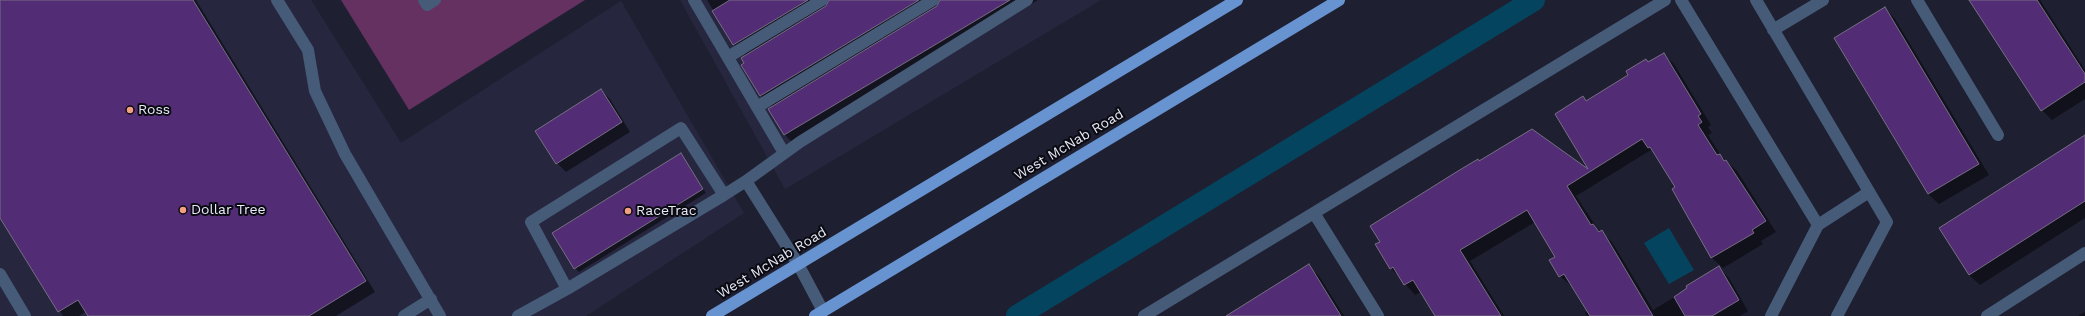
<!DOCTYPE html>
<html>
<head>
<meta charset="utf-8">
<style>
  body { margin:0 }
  canvas { display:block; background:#1e1f31 }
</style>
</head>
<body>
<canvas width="2085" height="316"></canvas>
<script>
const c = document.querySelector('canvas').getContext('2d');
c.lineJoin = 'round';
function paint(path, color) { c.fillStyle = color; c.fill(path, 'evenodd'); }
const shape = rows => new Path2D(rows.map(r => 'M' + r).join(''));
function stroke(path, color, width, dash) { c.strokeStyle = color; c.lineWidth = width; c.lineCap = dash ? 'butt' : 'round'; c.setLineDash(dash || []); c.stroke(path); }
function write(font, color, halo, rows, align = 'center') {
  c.font = font + ' "Work Sans",sans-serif'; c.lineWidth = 4; c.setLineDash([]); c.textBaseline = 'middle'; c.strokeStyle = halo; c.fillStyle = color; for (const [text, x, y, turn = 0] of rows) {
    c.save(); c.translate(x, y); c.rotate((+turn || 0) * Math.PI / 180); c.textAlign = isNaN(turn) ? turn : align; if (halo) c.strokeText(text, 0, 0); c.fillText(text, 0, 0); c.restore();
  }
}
paint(shape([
  [0,0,311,0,401,143,621,1,744,213,586,316,0,316],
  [680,0,1101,0,785,189]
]), '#26273f');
paint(shape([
  [341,0,585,0,409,110]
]), '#643161');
paint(shape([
  [1669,228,1694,270,1669,284,1644,243]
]), '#04445e');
paint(shape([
  [5,0,196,0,375,292,336,316,89,316,87,311,79,316,63,316,0,216,0,3],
  [707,0,1038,0,795,145,785,135,773,107,761,96,742,65,745,63,746,56,734,45],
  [1970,0,2040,0,2085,70,2085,99,2052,120,2042,110],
  [1885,8,1895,19,1989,175,1939,204,1928,194,1835,38],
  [1663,54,1674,64,1711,125,1708,127,1712,133,1708,135,1721,156,1737,171,1776,232,1761,241,1763,244,1723,268,1712,258,1673,189,1676,187,1651,150,1576,196,1597,228,1612,242,1653,310,1688,289,1719,267,1729,278,1748,311,1740,316,1587,316,1585,313,1588,311,1571,286,1560,276,1557,257,1535,222,1470,261,1504,316,1436,316,1421,292,1415,295,1391,268,1479,162,1532,130,1592,173,1556,114,1587,102,1630,75,1646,60,1649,63],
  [601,90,610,99,630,132,566,172,557,163],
  [2085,136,2085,218,1980,285,1969,275],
  [681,155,706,193,579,272,575,268],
  [1308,265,1319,276,1344,316,1231,316],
  [2085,312,2085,316,2078,316]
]), '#0007');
stroke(shape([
  [1017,316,1534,0]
]), '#04445e', 22);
const building = shape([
  [0,0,193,0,366,281,309,316,88,316,78,300,58,312,0,218,0,0],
  [730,0,808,0,733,45,712,11,730,0],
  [829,0,919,0,760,96,741,65,744,63,741,58,826,6,829,0],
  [940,0,1010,0,784,135,768,109,937,6,940,0],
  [1969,0,2037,0,2085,74,2085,82,2041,111,1969,0],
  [1885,7,1979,164,1928,194,1834,38,1885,7],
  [1664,53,1701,114,1698,116,1702,122,1698,125,1717,155,1720,154,1724,161,1726,160,1766,221,1752,230,1754,233,1711,258,1672,189,1675,187,1650,147,1648,148,1642,139,1567,186,1591,225,1593,224,1599,232,1602,230,1653,316,1590,316,1564,274,1559,277,1549,260,1555,257,1527,210,1460,250,1501,316,1435,316,1413,280,1404,285,1393,267,1390,269,1375,244,1380,242,1370,226,1458,171,1478,159,1479,161,1532,129,1588,169,1555,114,1583,96,1586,101,1628,75,1626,71,1646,59,1648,62,1664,53],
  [601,89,622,122,556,164,535,131,601,89],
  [2085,135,2085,201,1969,275,1939,228,2085,135],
  [681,153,703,189,574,269,552,233,681,153],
  [1309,264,1341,316,1226,316,1309,264],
  [1719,266,1739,300,1712,316,1685,316,1674,297,1687,288,1686,286,1719,266]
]);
paint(building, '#522c74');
stroke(building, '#776e83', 1);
stroke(shape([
  [277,0,308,50,315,91,345,154,440,316],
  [424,0,427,5,435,0],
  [694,0,784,153],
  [1681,0,1818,225,1771,316],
  [1756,0,1887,222,1837,316],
  [1917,0,1998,135],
  [1773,30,1823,0],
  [728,57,822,0],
  [757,107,933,0],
  [746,181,800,142,1027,0],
  [724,195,681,128,531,222,567,289,724,195,746,181,798,264,823,311],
  [1314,213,1378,316],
  [1818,225,1869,192],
  [0,274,25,316],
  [404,316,431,299],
  [518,316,567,289],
  [1144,316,1665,0],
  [1987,316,2085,253]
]), '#465b78', 12);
stroke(shape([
  [712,316,1237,0],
  [815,316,1339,0]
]), '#6893d1', 12);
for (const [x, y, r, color] of [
  [130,110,4,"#f2a080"],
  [183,210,4,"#f2a080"],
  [628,211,4,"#f2a080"]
]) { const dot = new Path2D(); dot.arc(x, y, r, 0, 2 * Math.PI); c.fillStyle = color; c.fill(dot); stroke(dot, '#0a0a12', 1.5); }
write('14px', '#e9eaf7', '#0a0a12', [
  ["Ross",138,110],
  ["Dollar Tree",191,210],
  ["RaceTrac",636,211]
], 'left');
write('14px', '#e9eaf7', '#0a0a12', [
  ["West McNab Road",1069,145,-31],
  ["West McNab Road",772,263,-31]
]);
</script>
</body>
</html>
